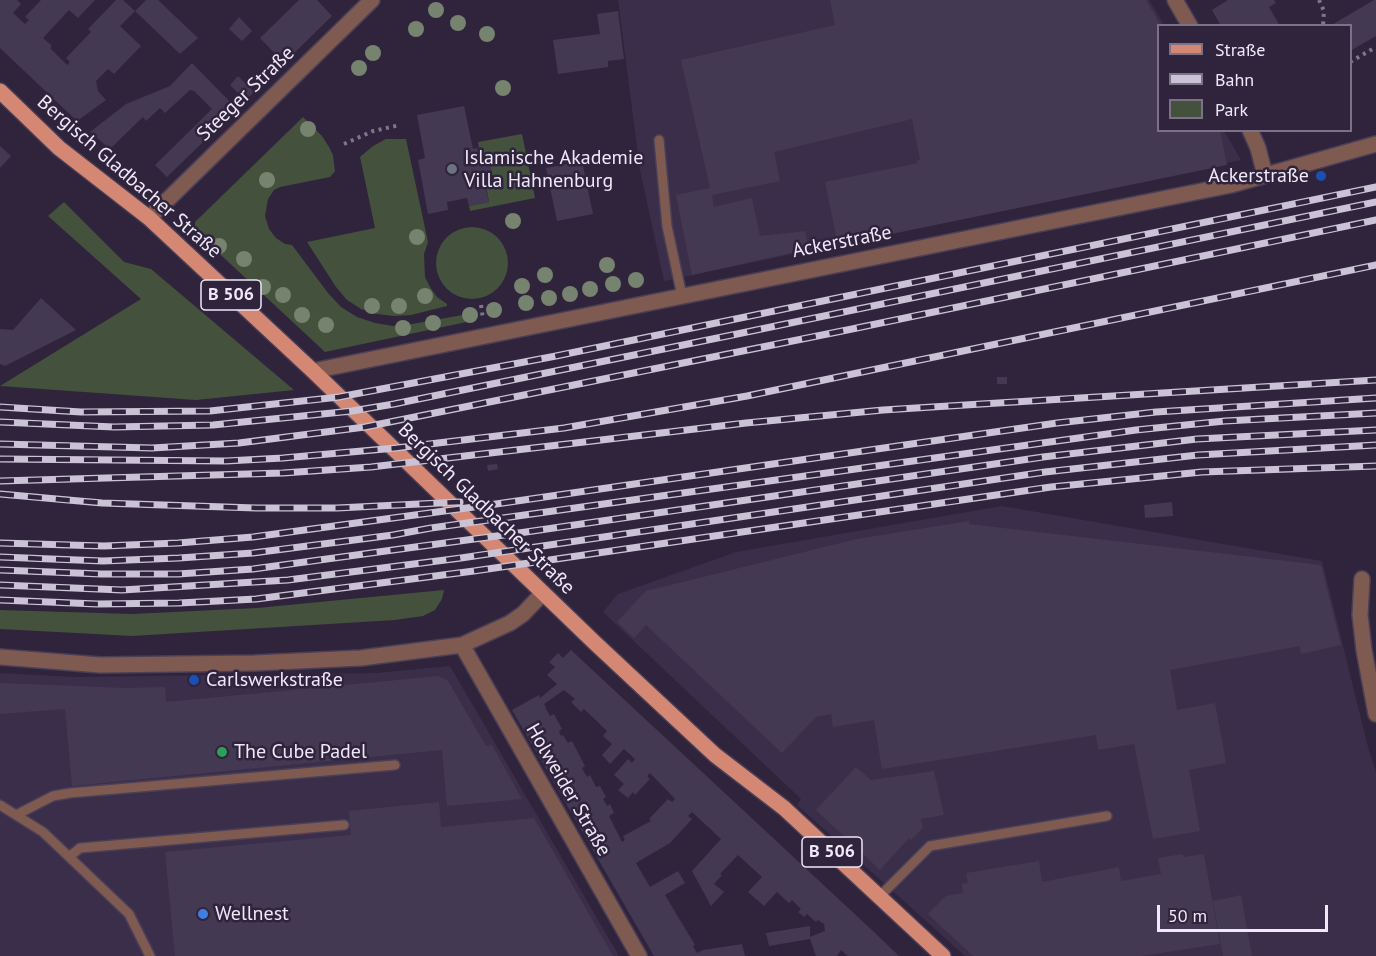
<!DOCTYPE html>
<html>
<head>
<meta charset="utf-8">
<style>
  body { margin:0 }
  #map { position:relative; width:1376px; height:956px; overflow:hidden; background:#2f243c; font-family:"PT Sans",sans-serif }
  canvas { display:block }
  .legend { position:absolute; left:1157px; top:24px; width:195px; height:108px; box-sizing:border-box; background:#2f243c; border:2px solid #7b7287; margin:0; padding:8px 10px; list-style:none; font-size:18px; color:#eee8f8 }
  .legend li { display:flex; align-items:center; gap:12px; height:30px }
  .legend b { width:30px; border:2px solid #7b7287 }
  .scale { position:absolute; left:1157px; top:905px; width:171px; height:27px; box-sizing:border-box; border:3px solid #eee8f8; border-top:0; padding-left:8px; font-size:18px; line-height:21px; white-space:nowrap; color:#eee8f8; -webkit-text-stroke:4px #2f243c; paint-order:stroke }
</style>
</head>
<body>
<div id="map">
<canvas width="1376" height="956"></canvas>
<ul class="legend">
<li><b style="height:8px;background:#d48874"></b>Straße</li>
<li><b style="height:8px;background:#cac3d5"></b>Bahn</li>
<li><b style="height:16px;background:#44513d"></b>Park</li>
</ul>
<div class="scale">50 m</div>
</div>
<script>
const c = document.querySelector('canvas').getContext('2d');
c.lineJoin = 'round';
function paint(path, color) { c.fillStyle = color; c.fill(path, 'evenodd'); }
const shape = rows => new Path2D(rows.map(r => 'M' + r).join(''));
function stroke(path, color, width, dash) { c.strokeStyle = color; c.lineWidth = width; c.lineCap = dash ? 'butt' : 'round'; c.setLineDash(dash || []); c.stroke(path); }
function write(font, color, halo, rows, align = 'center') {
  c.font = font + ' "PT Sans",sans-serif'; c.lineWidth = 5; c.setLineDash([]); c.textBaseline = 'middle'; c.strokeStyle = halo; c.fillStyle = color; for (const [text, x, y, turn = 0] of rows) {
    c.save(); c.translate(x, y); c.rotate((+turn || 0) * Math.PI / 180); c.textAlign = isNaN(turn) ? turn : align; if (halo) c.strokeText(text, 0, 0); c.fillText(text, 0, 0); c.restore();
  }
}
paint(shape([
  [618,0,1149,0,1164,25,1158,26,1158,130,1224,131,1241,160,664,281,640,170],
  [1002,506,1322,561,1368,747,1376,772,1376,956,965,956,797,805,801,799,603,612,618,594,736,552],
  [450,666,619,956,0,956,0,673,76,677,376,673]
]), '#3b2e4b');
paint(shape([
  [303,117,322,136,329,147,333,155,335,171,330,177,280,187,274,190,268,199,265,216,269,229,276,238,285,244,292,245,328,293,341,307,357,317,375,323,393,326,412,324,474,313,476,320,325,352,195,231,195,222],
  [522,134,535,198,470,211,469,206,489,202,486,185,494,183,490,164,482,165,478,142],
  [386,139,406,139,428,242,424,254,425,277,430,287,437,297,447,304,447,306,411,315,394,316,377,314,361,309,347,300,336,287,307,242,375,228,360,157,373,146],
  [64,202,124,262,151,269,294,390,196,400,0,386,141,299,48,216],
  '436 263a36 36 0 1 1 72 0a36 36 0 1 1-72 0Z',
  [444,590,442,599,435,610,423,616,395,620,132,636,0,629,0,610,132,614,257,608]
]), '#44513d');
paint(shape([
  [0,0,17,0,21,4,13,13,25,24,29,20,25,17,41,0,95,0,78,18,69,10,43,38,52,46,50,48,67,65,70,62,66,58,91,32,88,29,116,0,123,0,135,11,120,26,141,46,114,74,108,69,96,81,98,91,106,100,77,121,0,48],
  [146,0,158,0,198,38,180,54,135,11],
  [299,0,317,0,332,16,284,63,260,38],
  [830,0,1146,0,1161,26,1158,26,1158,130,1220,130,1227,165,838,245,825,182,918,163,917,160,920,160,912,119,774,152,780,181,712,195,714,207,752,198,760,236,805,231,809,249,692,275,676,195,710,188,681,60,835,25],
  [1228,0,1274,0,1276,3,1269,7,1280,26,1221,26,1212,10],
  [1374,0,1376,0,1376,36,1350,51,1350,26,1330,26],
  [618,11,624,59,608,61,608,67,558,74,553,40,600,34,597,14],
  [239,17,252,31,242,41,229,29],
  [192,63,237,109,167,177,155,165,212,109,194,91,190,90,165,113,160,108,146,121,143,117,110,149,90,132,126,104,170,86],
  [238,76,254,92,238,108,232,101,239,94,230,85],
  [464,106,473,149,478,148,482,166,490,164,493,183,485,184,489,202,469,206,467,198,447,202,448,210,428,214,418,160,425,158,417,115],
  [0,146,11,156,0,168],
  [582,161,593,214,557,221,546,168],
  [41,298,76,330,5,366,0,364,0,329,13,330],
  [997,377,1007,377,1007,384,997,384],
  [497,464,498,469,488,471,487,465],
  [1172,502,1173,516,1145,518,1144,505],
  [969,521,969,524,1321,565,1341,645,1301,654,1300,646,1170,670,1177,710,1215,703,1226,763,1189,770,1200,831,1153,839,1134,744,1098,750,1096,735,882,769,874,720,833,727,831,714,816,717,782,753,646,625,634,638,617,622,646,591,857,539],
  [571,650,873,931,899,956,848,956,841,950,837,956,816,956,810,939,769,946,766,933,810,926,810,937,825,931,824,924,818,920,816,922,807,914,804,917,798,912,801,909,792,900,789,903,777,892,764,906,748,892,762,877,738,855,720,874,722,875,714,884,724,892,711,906,692,871,721,839,692,812,688,816,692,819,670,843,636,863,650,887,678,871,685,883,665,895,695,945,693,946,697,953,703,950,742,944,745,956,654,956,512,710,539,695,540,698,557,684,547,675,555,667,549,662,558,653,563,658],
  [564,690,575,699,571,702,581,712,584,709,607,731,603,736,612,744,602,755,610,764,624,749,635,759,632,763,628,759,614,775,624,784,618,790,628,798,633,792,635,795,650,779,647,776,650,773,675,799,672,802,668,799,649,819,651,821,623,836,625,840,622,842,609,816,614,813,610,804,607,806,603,799,606,797,600,786,596,787,590,775,587,777,582,768,585,766,572,741,568,743,563,735,561,736,559,731,562,729,554,714,550,716,545,707,546,707,544,704],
  [439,676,448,681,486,746,492,745,522,799,447,806,442,750,72,786,65,709,0,714,0,683,126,688,165,687,166,702],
  [856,767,871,780,934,771,944,815,921,819,923,828,911,840,909,838,880,870,816,810],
  [439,802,441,827,534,818,613,956,175,956,165,852,351,835,349,811],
  [1183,854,1184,857,1204,854,1220,944,1141,956,973,956,928,914,946,896,963,893,962,884,968,883,966,873,1039,861,1042,882,1119,867,1121,881,1161,874,1158,858],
  [1241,895,1252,956,1223,956,1213,901]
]), '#443952');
const lane = shape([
  [659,140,667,226,682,296],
  [0,805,43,832,129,914,150,956],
  [16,815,53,796,70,793,395,765],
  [69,857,80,848,344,825],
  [880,896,930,846,1107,816]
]);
const street = shape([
  [1175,0,1190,26],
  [1250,130,1258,148,1265,175],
  [149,218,372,0],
  [313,371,1231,185,1376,144],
  [1362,579,1360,615,1364,650,1376,714],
  [462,645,639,956],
  [0,657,100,665,255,663,361,658,462,645,510,623,523,614,543,593]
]);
const primary = shape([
  [0,91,59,148,149,218,313,371,595,643,715,755,784,808,943,956]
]);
stroke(lane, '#4a3f56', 12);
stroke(street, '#4a3f56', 18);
stroke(primary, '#4a3f56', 18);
stroke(shape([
  [1319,0,1324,11,1323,26],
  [1350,62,1376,47],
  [344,144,373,131,400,125],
  [481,305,483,319]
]), '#7f768a', 4, [3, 4.5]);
stroke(lane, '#7f5a50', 9);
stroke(street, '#7f5a50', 15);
stroke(primary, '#d48874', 15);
const rail = shape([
  [0,407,81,412,210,411,339,397,556,356,1376,187],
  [0,422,114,427,213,425,352,411,394,404,737,334,1376,202],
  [0,444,152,448,239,443,365,427,852,329,1376,220],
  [0,459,226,461,283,458,396,448,564,428,747,396,1376,265],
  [0,481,283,473,371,467,746,423,883,410,1376,380],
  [0,494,102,503,256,508,337,508,460,502],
  [0,543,104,546,178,543,253,537,496,504,1057,423,1156,412,1376,398],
  [0,557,103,561,179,558,253,553,393,535,431,528,1136,430,1225,421,1376,413],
  [0,570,101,574,178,574,253,569,526,532,1043,457,1197,439,1376,430],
  [0,585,122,590,288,580,461,558,1045,472,1198,455,1376,445],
  [0,600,97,604,179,603,256,599,474,571,1051,487,1202,472,1376,466]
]);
stroke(rail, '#cac3d5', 7);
stroke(rail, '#2f243c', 4.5, [14]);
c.fillStyle = '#75836f';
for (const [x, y] of [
  [436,10],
  [458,23],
  [416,29],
  [487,34],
  [373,53],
  [359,68],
  [503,88],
  [308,129],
  [267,180],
  [513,221],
  [417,237],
  [219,246],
  [244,259],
  [607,265],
  [545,275],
  [636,280],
  [613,284],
  [522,286],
  [263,287],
  [590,289],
  [570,294],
  [283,295],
  [425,296],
  [549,298],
  [526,303],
  [372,306],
  [399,306],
  [494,310],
  [302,315],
  [470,315],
  [433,323],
  [326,325],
  [403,328]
]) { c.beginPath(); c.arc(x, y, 8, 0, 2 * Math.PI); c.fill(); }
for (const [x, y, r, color] of [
  [452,169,6,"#6b7280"],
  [1321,176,6,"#1a4fb4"],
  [194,680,6,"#1a4fb4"],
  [222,752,6,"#2e9e5b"],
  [203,914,6,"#3f7fe0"]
]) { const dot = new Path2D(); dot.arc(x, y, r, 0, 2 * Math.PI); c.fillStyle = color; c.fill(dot); stroke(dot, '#2f243c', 2); }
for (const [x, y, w] of [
  [231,295,60],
  [832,852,60]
]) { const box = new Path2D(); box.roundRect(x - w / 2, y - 15, w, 30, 4.5); c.fillStyle = '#2f243c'; c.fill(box); stroke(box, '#eee8f8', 1.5); }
write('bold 18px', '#eee8f8', null, [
  ["B 506",231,295],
  ["B 506",832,852]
]);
write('20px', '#eee8f8', '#2f243c', [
  ["Steeger Straße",246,94,-44],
  ["Bergisch Gladbacher Straße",129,177,41],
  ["Ackerstraße",842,242,-11],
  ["Bergisch Gladbacher Straße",486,509,44],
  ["Holweider Straße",568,790,60]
]);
write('20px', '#eee8f8', '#2f243c', [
  ["Islamische Akademie",464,158],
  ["Villa Hahnenburg",464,181],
  ["Ackerstraße",1309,176,"right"],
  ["Carlswerkstraße",206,680],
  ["The Cube Padel",234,752],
  ["Wellnest",215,914]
], 'left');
</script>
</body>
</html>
